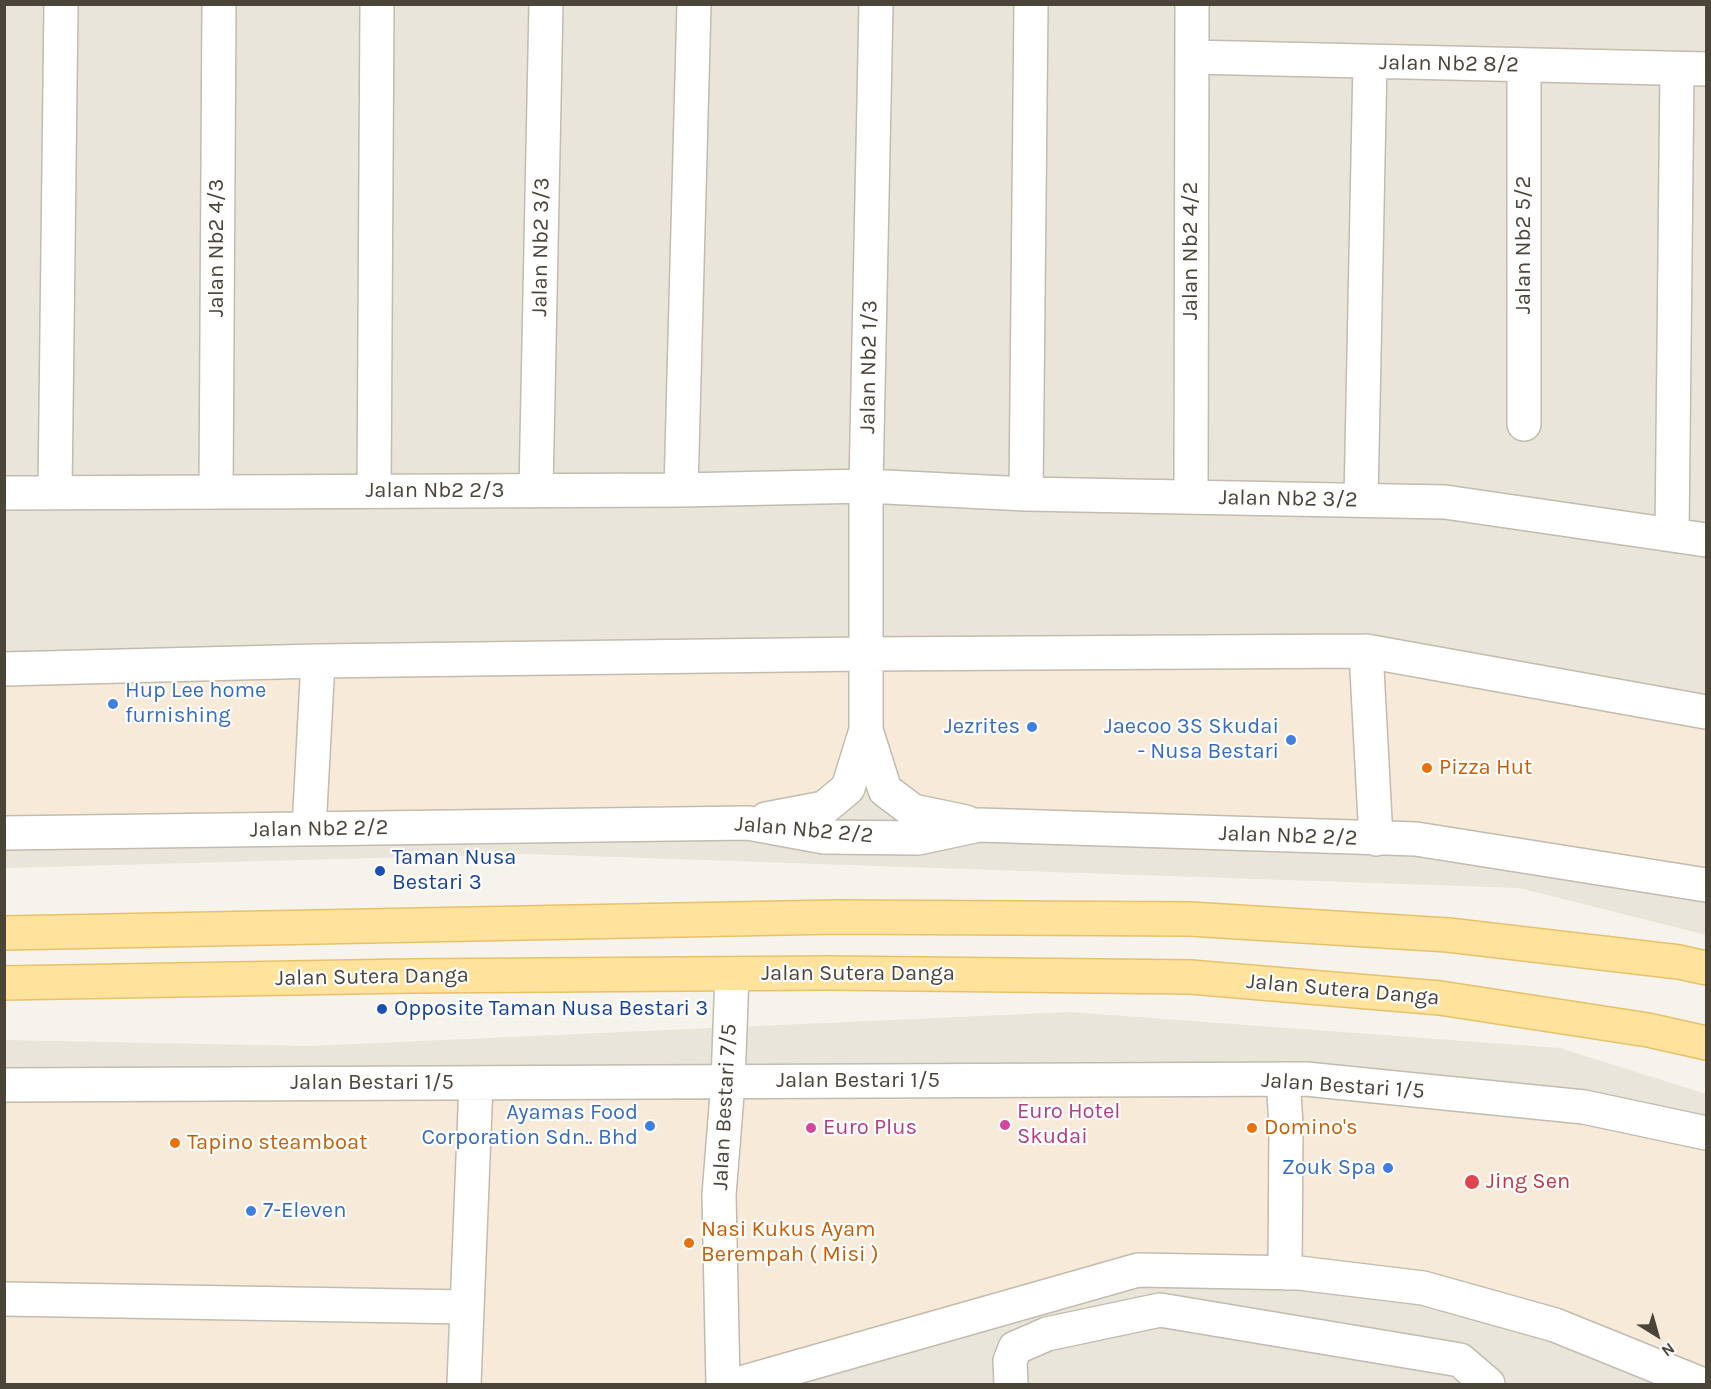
<!DOCTYPE html>
<html>
<head>
<meta charset="utf-8">
<style>
  body { margin:0 }
  #map { position:relative; width:1711px; height:1389px; overflow:hidden; background:#f6f3ec; font-family:Karla,sans-serif }
  canvas { display:block }
  .frame { position:absolute; inset:0; border:6px solid #4b4439; pointer-events:none }
  .north { position:absolute; left:1627px; top:1305px; width:60px; height:60px; -webkit-text-stroke:4px #fff; paint-order:stroke; rotate:143deg; font-size:16px; font-weight:700; line-height:24px; text-align:center; color:#4b4439 }
  .north::after { content:''; display:block; margin:auto; width:21px; height:27px; background:#4b4439; clip-path:polygon(50% 0,100% 100%,50% 72%,0 100%) }
</style>
</head>
<body>
<div id="map">
<canvas width="1711" height="1389"></canvas>
<div class="frame"></div>
<div class="north">N</div>
</div>
<script>
const c = document.querySelector('canvas').getContext('2d');
c.lineJoin = 'round';
function paint(path, color) { c.fillStyle = color; c.fill(path, 'evenodd'); }
const shape = rows => new Path2D(rows.map(r => 'M' + r).join(''));
function stroke(path, color, width, dash) { c.strokeStyle = color; c.lineWidth = width; c.lineCap = dash ? 'butt' : 'round'; c.setLineDash(dash || []); c.stroke(path); }
function write(font, color, halo, rows, align = 'center') {
  c.font = font + ' Karla,sans-serif'; c.lineWidth = 4.5; c.setLineDash([]); c.textBaseline = 'middle'; c.strokeStyle = halo; c.fillStyle = color; for (const [text, x, y, turn = 0] of rows) {
    c.save(); c.translate(x, y); c.rotate((+turn || 0) * Math.PI / 180); c.textAlign = isNaN(turn) ? turn : align; if (halo) c.strokeText(text, 0, 0); c.fillText(text, 0, 0); c.restore();
  }
}
paint(shape([
  [4,5,1706,5,1706,935,1519,888,527,854,5,868],
  [1070,1012,1560,1048,1706,1094,1706,1384,5,1384,5,1040,309,1046]
]), '#eae5da');
paint(shape([
  [1377,660,1706,719,1706,872,992,813,919,799,897,783,879,727,879,662],
  [854,662,854,730,838,781,817,797,742,811,5,820,4,678],
  [1293,1092,1602,1122,1706,1146,1706,1376,1557,1318,1137,1260,700,1384,5,1384,4,1098]
]), '#f7ead8');
const minor = shape([
  [1192,57,1706,69],
  [1524,424,1524,65],
  [536,490,546,4],
  [681,490,694,4],
  [374,491,377,4],
  [216,492,219,4],
  [4,493,681,490,866,486,1026,494,1445,502,1706,540],
  [55,493,61,4],
  [1026,494,1031,4],
  [1191,497,1192,4],
  [1361,500,1370,62],
  [1672,535,1677,69],
  [1366,651,1376,839],
  [4,669,318,661,866,654,1366,651,1706,712],
  [866,730,885,790,913,811,966,822],
  [766,819,824,808,848,788,866,730,866,486,876,4],
  [309,829,318,661],
  [4,833,748,823,824,837,918,838,979,825,1416,839,1706,885],
  [1283,1079,1286,1125,1285,1273],
  [4,1085,1306,1079,1584,1107,1706,1133],
  [4,1299,466,1307],
  [464,1384,476,1083],
  [723,1384,719,1195,728,1082,732,974],
  [737,1384,1138,1270,1299,1273,1423,1288,1555,1325,1701,1384],
  [1011,1384,1010,1361,1015,1348,1047,1334,1160,1310,1460,1360,1488,1384]
]);
const major = shape([
  [4,933,836,917,1190,919,1448,935,1679,962,1706,968],
  [4,983,409,976,828,973,1190,977,1440,998,1648,1030,1706,1043]
]);
stroke(minor, '#c2bbae', 36);
stroke(major, '#e6c16a', 36);
stroke(minor, '#fff', 33);
stroke(major, '#ffe39c', 33);
for (const [x, y, r, color] of [
  [113,704,6,"#3f7fe0"],
  [1032,727,6,"#3f7fe0"],
  [1291,740,6,"#3f7fe0"],
  [1427,768,6,"#e8710a"],
  [380,871,6,"#1a4fb4"],
  [382,1009,6,"#1a4fb4"],
  [1005,1125,6,"#d1479c"],
  [650,1126,6,"#3f7fe0"],
  [811,1128,6,"#d1479c"],
  [1252,1128,6,"#e8710a"],
  [175,1143,6,"#e8710a"],
  [1388,1168,6,"#3f7fe0"],
  [1472,1182,8,"#e0444e"],
  [251,1211,6,"#3f7fe0"],
  [689,1243,6,"#e8710a"]
]) { const dot = new Path2D(); dot.arc(x, y, r, 0, 2 * Math.PI); c.fillStyle = color; c.fill(dot); stroke(dot, '#fff', 2); }
write('22px', '#4b4439', '#fff', [
  ["Jalan Nb2 8/2",1449,64,1],
  ["Jalan Nb2 5/2",1524,245,-90],
  ["Jalan Nb2 3/3",541,247,-89],
  ["Jalan Nb2 4/3",217,248,-90],
  ["Jalan Nb2 4/2",1191,251,-90],
  ["Jalan Nb2 1/3",869,367,-89],
  ["Jalan Nb2 2/3",435,491],
  ["Jalan Nb2 3/2",1288,499,1],
  ["Jalan Nb2 2/2",319,829,-1],
  ["Jalan Nb2 2/2",804,830,5],
  ["Jalan Nb2 2/2",1288,836,2],
  ["Jalan Sutera Danga",858,974],
  ["Jalan Sutera Danga",372,977,-1],
  ["Jalan Sutera Danga",1343,990,5],
  ["Jalan Bestari 1/5",858,1081],
  ["Jalan Bestari 1/5",372,1083],
  ["Jalan Bestari 1/5",1343,1086,4],
  ["Jalan Bestari 7/5",725,1107,-87]
]);
write('22px', '#366cbe', '#fff', [
  ["Hup Lee home",125,691,"left"],
  ["furnishing",125,716,"left"],
  ["Jezrites",1020,727],
  ["Jaecoo 3S Skudai",1279,727],
  ["- Nusa Bestari",1279,752],
  ["Ayamas Food",638,1113],
  ["Corporation Sdn.. Bhd",638,1138],
  ["Zouk Spa",1376,1168],
  ["7-Eleven",263,1211,"left"]
], 'right');
write('22px', '#c56008', '#fff', [
  ["Pizza Hut",1439,768],
  ["Domino's",1264,1128],
  ["Tapino steamboat",187,1143],
  ["Nasi Kukus Ayam",701,1230],
  ["Berempah ( Misi )",701,1255]
], 'left');
write('22px', '#164399', '#fff', [
  ["Taman Nusa",392,858],
  ["Bestari 3",392,883],
  ["Opposite Taman Nusa Bestari 3",394,1009]
], 'left');
write('22px', '#b23c85', '#fff', [
  ["Euro Hotel",1017,1112],
  ["Skudai",1017,1137],
  ["Euro Plus",823,1128]
], 'left');
write('22px', '#be3a42', '#fff', [
  ["Jing Sen",1486,1182]
], 'left');
</script>
</body>
</html>
